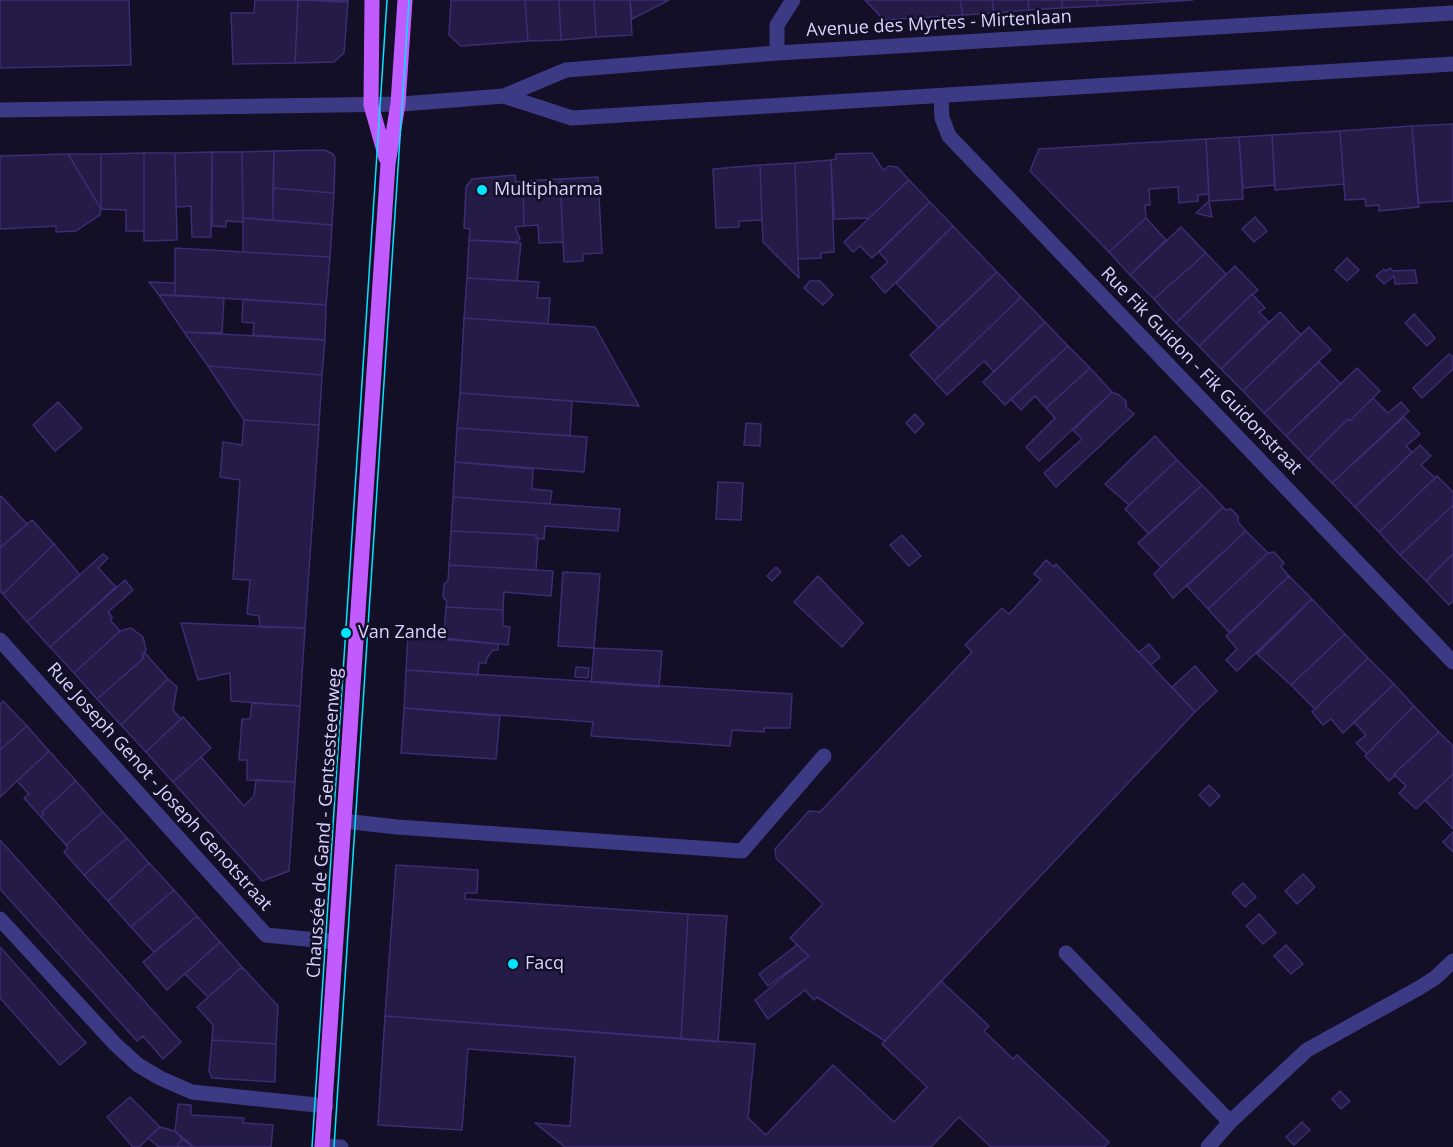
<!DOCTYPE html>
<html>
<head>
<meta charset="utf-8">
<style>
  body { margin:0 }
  canvas { display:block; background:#130f26 }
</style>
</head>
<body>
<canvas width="1453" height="1147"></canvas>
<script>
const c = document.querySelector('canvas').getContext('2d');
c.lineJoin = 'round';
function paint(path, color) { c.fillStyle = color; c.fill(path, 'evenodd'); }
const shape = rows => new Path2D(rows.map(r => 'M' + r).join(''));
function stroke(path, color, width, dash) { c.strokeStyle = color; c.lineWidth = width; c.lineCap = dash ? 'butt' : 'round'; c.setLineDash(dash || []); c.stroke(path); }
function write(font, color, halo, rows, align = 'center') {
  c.font = font + ' "Open Sans",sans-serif'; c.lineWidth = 5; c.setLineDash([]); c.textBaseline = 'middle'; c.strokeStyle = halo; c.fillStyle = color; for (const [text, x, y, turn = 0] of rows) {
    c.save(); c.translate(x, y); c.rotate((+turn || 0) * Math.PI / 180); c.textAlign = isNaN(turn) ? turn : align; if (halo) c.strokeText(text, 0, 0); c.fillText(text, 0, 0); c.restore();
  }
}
const building = shape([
  [0,0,129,0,131,65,0,68,0,0],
  [255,0,298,0,295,63,233,64,231,13,254,13,255,0],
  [298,0,348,2,344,53,334,62,295,63,298,0],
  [315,0,348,0,348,2,315,0],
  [451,0,525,0,528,41,461,46,449,35,451,0],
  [525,0,559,0,561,40,528,41,525,0],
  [559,0,594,0,596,37,561,40,559,0],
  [594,0,630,0,632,35,596,37,594,0],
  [630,0,669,0,632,19,630,0],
  [865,0,960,0,963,15,884,20,865,0],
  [960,0,992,0,994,13,963,15,960,0],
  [992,0,1028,0,1029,10,994,13,992,0],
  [1028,0,1062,0,1062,8,1029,10,1028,0],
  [1062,0,1097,0,1098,6,1062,8,1062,0],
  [1097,0,1193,0,1098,6,1097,0],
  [1453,124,1453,201,1418,203,1412,126,1453,124],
  [1412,126,1419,207,1379,211,1379,205,1366,206,1365,199,1345,200,1340,131,1412,126],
  [1340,131,1344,184,1275,190,1272,135,1340,131],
  [1272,135,1275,185,1243,188,1239,137,1272,135],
  [1239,137,1243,199,1209,201,1206,139,1239,137],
  [1206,139,1209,194,1198,195,1198,201,1179,203,1178,187,1149,189,1150,205,1145,205,1146,218,1109,252,1030,171,1039,149,1206,139],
  [325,150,333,154,335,158,334,193,273,188,274,151,325,150],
  [274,151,273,220,243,218,242,152,274,151],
  [212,152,242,152,243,222,226,221,226,227,212,226,212,152],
  [212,152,211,237,192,237,191,206,176,207,175,153,212,152],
  [144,153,144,231,126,231,126,210,101,209,101,154,144,153],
  [144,153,175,153,177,240,144,241,144,153],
  [872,153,883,170,889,166,897,167,909,180,869,218,834,219,831,160,836,159,836,154,872,153],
  [68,154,101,209,100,215,76,231,56,232,56,226,0,229,0,156,68,154],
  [68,154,101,154,101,209,68,154],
  [831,160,834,252,821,253,821,258,798,259,795,163,831,160],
  [795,163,798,259,799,278,763,242,762,220,760,165,795,163],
  [760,165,762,220,739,221,739,227,716,228,713,169,760,165],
  [515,175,516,182,523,181,524,226,515,227,520,239,517,242,469,240,470,229,464,228,466,187,472,179,515,175],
  [598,177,602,253,583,254,583,261,564,262,560,179,598,177],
  [560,179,563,242,539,243,538,225,524,226,523,181,560,179],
  [909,180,930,202,872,258,860,246,853,252,844,242,909,180],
  [273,188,334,193,332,225,273,220,273,188],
  [1209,201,1212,217,1196,213,1209,201],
  [930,202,953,226,885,293,871,277,888,262,879,252,930,202],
  [1255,217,1267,231,1254,242,1242,229,1255,217],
  [243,218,332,225,330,257,243,252,243,218],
  [1146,218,1166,240,1130,275,1109,252,1146,218],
  [953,226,997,272,939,328,896,283,953,226],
  [1181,227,1206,253,1154,299,1130,275,1181,227],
  [469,240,521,243,517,281,467,278,469,240],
  [175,248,330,257,326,305,175,295,175,248],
  [1206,253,1226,274,1176,323,1154,299,1206,253],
  [1347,258,1359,270,1347,281,1335,270,1347,258],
  [1235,266,1258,290,1252,295,1252,294,1199,346,1176,323,1235,266],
  [1390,268,1393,271,1415,270,1417,283,1395,284,1394,276,1384,284,1376,276,1384,269,1386,271,1390,268],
  [997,272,1021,297,934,381,910,355,997,272],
  [467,278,539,282,537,298,550,298,548,324,464,318,467,278],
  [810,281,820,281,833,295,823,305,804,288,810,281],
  [149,282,175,283,175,295,159,295,149,282],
  [1252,294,1265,308,1259,312,1269,322,1221,369,1199,346,1252,294],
  [159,295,224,298,222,333,184,332,159,295],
  [1021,297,1045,322,994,372,984,361,947,395,934,381,1021,297],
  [243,299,326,305,325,340,253,335,254,323,242,322,243,299],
  [1280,312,1301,335,1243,391,1221,369,1280,312],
  [1414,314,1435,338,1427,346,1405,323,1414,314],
  [464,318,595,327,639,406,460,393,464,318],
  [1045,322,1068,346,1005,405,983,382,1045,322],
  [1309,327,1331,350,1264,413,1243,391,1309,327],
  [184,332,325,340,322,375,208,366,184,332],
  [1068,346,1090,368,1046,408,1035,396,1021,410,1011,399,1068,346],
  [1449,354,1453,357,1453,369,1422,398,1413,388,1449,354],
  [1319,362,1341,384,1286,436,1264,413,1319,362],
  [208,366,322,375,319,425,244,420,208,366],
  [1090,368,1112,392,1039,461,1026,447,1055,418,1046,408,1090,368],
  [1357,368,1380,391,1350,421,1348,419,1308,459,1286,436,1357,368],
  [1112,392,1119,395,1126,401,1126,407,1134,414,1056,487,1044,473,1082,439,1073,430,1112,392],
  [460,393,572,401,570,436,457,428,460,393],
  [1373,398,1388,413,1401,402,1409,411,1332,483,1308,459,1348,419,1350,421,1373,398],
  [58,402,82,428,55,451,33,425,58,402],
  [915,414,924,424,915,433,906,423,915,414],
  [1404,417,1420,434,1406,446,1412,452,1355,507,1332,483,1404,417],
  [244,420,319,425,305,628,260,627,259,616,247,614,250,580,233,579,240,480,220,477,223,442,242,445,244,420],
  [746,423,761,424,760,446,744,445,746,423],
  [457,428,587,437,584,472,455,462,457,428],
  [1155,436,1177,460,1129,505,1105,484,1155,436],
  [1420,445,1431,456,1421,465,1435,478,1379,532,1355,507,1420,445],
  [1177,460,1202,485,1149,534,1125,509,1177,460],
  [455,462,533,469,532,489,552,491,550,504,453,497,455,462],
  [1437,476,1453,492,1453,505,1400,555,1379,532,1437,476],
  [718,482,743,483,741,520,716,519,718,482],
  [1202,485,1223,507,1161,567,1138,543,1202,485],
  [1,496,27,524,0,548,0,498,1,496],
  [453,497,620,509,618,531,545,526,544,539,536,538,536,535,451,531,453,497],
  [1453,505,1453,554,1426,581,1400,555,1453,505],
  [1223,507,1226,510,1231,509,1238,516,1238,522,1246,531,1173,598,1154,574,1223,507],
  [32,520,54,544,3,594,0,591,0,548,32,520],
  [451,531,536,535,536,538,538,538,536,570,449,565,451,531],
  [1246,531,1268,553,1208,609,1187,586,1246,531],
  [902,535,921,556,909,566,890,545,902,535],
  [54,544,80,575,27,622,3,594,54,544],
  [1274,552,1284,563,1281,567,1289,576,1230,633,1208,609,1268,553,1274,552],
  [103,554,108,558,98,568,116,587,50,647,27,622,103,554],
  [1453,554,1453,601,1449,605,1426,581,1453,554],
  [1046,560,1054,567,1056,564,1195,712,885,1041,817,997,814,1000,805,990,768,1019,755,1000,809,956,790,938,823,904,776,858,775,849,809,811,820,812,972,652,965,645,1002,608,1009,614,1041,580,1034,574,1046,560],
  [449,565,553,571,551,596,504,592,503,610,446,607,447,601,443,597,444,584,448,581,449,565],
  [776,567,781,572,772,581,767,576,776,567],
  [563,572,600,574,594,648,558,646,563,572],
  [818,576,863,623,842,647,794,602,818,576],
  [1289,576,1312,599,1237,671,1226,660,1237,649,1226,636,1289,576],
  [125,580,133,590,108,612,112,617,111,621,120,631,74,673,50,647,125,580],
  [1312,599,1345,634,1291,685,1257,654,1312,599],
  [446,607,503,610,503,626,510,627,508,645,444,638,446,607],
  [181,623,305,628,300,706,231,701,230,673,198,680,181,623],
  [131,628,143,637,146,650,142,656,144,658,97,699,74,673,120,631,131,628],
  [1345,634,1368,658,1315,709,1291,685,1345,634],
  [408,636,498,644,498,650,493,650,487,658,486,663,479,663,478,675,406,670,408,636],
  [1149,644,1160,657,1151,665,1139,652,1149,644],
  [594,648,662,651,659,687,591,682,594,648],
  [145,653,168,679,121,725,97,699,144,658,142,656,145,653],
  [1368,658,1394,684,1343,733,1331,719,1323,725,1312,712,1368,658],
  [1195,666,1217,691,1195,712,1172,687,1195,666],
  [576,667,589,668,588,678,575,677,576,667],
  [406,670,792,694,790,728,764,728,764,732,732,730,730,746,591,736,593,722,404,708,406,670],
  [168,679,177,687,173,710,181,719,146,752,121,725,168,679],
  [1394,684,1414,706,1367,754,1356,743,1366,735,1354,722,1394,684],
  [3,701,27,726,0,750,0,704,3,701],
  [252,703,300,706,295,782,247,780,247,760,239,760,242,719,250,719,252,703],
  [1414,706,1439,732,1394,774,1395,775,1389,781,1365,756,1414,706],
  [404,708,500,716,496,759,401,753,404,708],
  [183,717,211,748,173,782,146,752,183,717],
  [27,726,49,751,0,797,0,750,27,726],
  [1439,732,1453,746,1453,774,1416,809,1399,793,1406,786,1394,774,1439,732],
  [49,751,76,781,42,812,44,814,41,817,24,798,29,794,17,781,49,751],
  [201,757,244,806,254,796,256,780,295,782,289,871,262,881,173,782,201,757],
  [1453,774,1453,829,1425,800,1453,774],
  [76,781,103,812,66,845,41,817,44,814,42,812,76,781],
  [1209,785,1220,796,1210,806,1199,795,1209,785],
  [103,812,127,838,84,875,64,852,68,848,66,845,103,812],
  [1453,832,1453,852,1443,842,1453,832],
  [127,838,149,863,108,901,84,875,127,838],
  [0,840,181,1042,163,1059,143,1036,137,1041,0,889,0,840],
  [149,863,174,890,131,927,108,901,149,863],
  [396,865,478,870,477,893,465,893,465,899,688,914,681,1039,385,1016,396,865],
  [1303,874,1315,887,1297,904,1285,891,1303,874],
  [1243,883,1256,897,1245,907,1232,893,1243,883],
  [174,890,197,916,154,952,131,927,174,890],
  [688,914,727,916,718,1042,681,1039,688,914],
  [1259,914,1276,933,1263,944,1246,926,1259,914],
  [197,916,220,942,167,990,143,962,197,916],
  [220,942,242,967,208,997,185,974,220,942],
  [797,945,809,956,768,986,759,974,797,945],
  [1286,945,1303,964,1291,974,1274,956,1286,945],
  [0,947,86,1043,60,1065,0,998,0,947],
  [242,967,278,1006,276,1044,212,1040,213,1025,197,1007,242,967],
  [941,981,989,1026,984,1031,1013,1059,1017,1055,1109,1142,1104,1147,991,1147,959,1117,931,1147,565,1147,535,1123,570,1126,575,1057,468,1049,462,1130,378,1125,385,1016,755,1044,748,1118,766,1135,833,1065,894,1122,927,1087,882,1044,941,981],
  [212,1040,276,1044,275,1082,212,1078,209,1071,212,1040],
  [1340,1091,1350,1101,1341,1109,1332,1099,1340,1091],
  [130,1097,160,1127,139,1147,133,1147,107,1117,130,1097],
  [178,1104,191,1105,191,1115,244,1118,243,1123,273,1125,271,1147,194,1147,175,1131,178,1104],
  [1302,1122,1310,1130,1294,1145,1286,1137,1302,1122],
  [160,1127,175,1131,182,1139,177,1147,159,1147,148,1138,160,1127],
  [182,1139,194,1147,177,1147,182,1139]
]);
paint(building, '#241b47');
stroke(building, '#3b2d73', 1.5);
stroke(shape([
  [777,53,777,25,793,0],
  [504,96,572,118,1453,64],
  [941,96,942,118,949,136,1453,662],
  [0,110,402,104,504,96,566,70,777,53,1453,13],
  [0,640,266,935,336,942],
  [344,821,397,827,742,851,824,756],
  [0,919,115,1044,138,1065,160,1078,192,1092,326,1106],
  [1066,953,1230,1122,1307,1050,1419,988,1435,978,1453,961],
  [322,1146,341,1147],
  [1208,1147,1230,1122]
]), '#3d3a85', 15);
stroke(shape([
  [372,0,371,105,386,158],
  [322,1147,388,164,398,104,405,0]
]), '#c25bff', 15);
stroke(shape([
  [312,1147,387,0],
  [334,1147,409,0]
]), '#00e5ff', 1.5);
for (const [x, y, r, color] of [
  [482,190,6,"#00e5ff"],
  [346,633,6,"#00e5ff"],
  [513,964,6,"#00e5ff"]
]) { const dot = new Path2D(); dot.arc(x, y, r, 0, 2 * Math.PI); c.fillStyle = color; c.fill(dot); stroke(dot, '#130f26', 2); }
write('18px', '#d9d4ff', '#130f26', [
  ["Avenue des Myrtes - Mirtenlaan",939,24,-3],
  ["Rue Fik Guidon - Fik Guidonstraat",1201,371,46],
  ["Rue Joseph Genot - Joseph Genotstraat",159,787,48],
  ["Chaussée de Gand - Gentsesteenweg",325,823,-86]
]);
write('18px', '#d9d4ff', '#130f26', [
  ["Multipharma",494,190],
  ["Van Zande",358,633],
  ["Facq",525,964]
], 'left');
</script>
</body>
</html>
